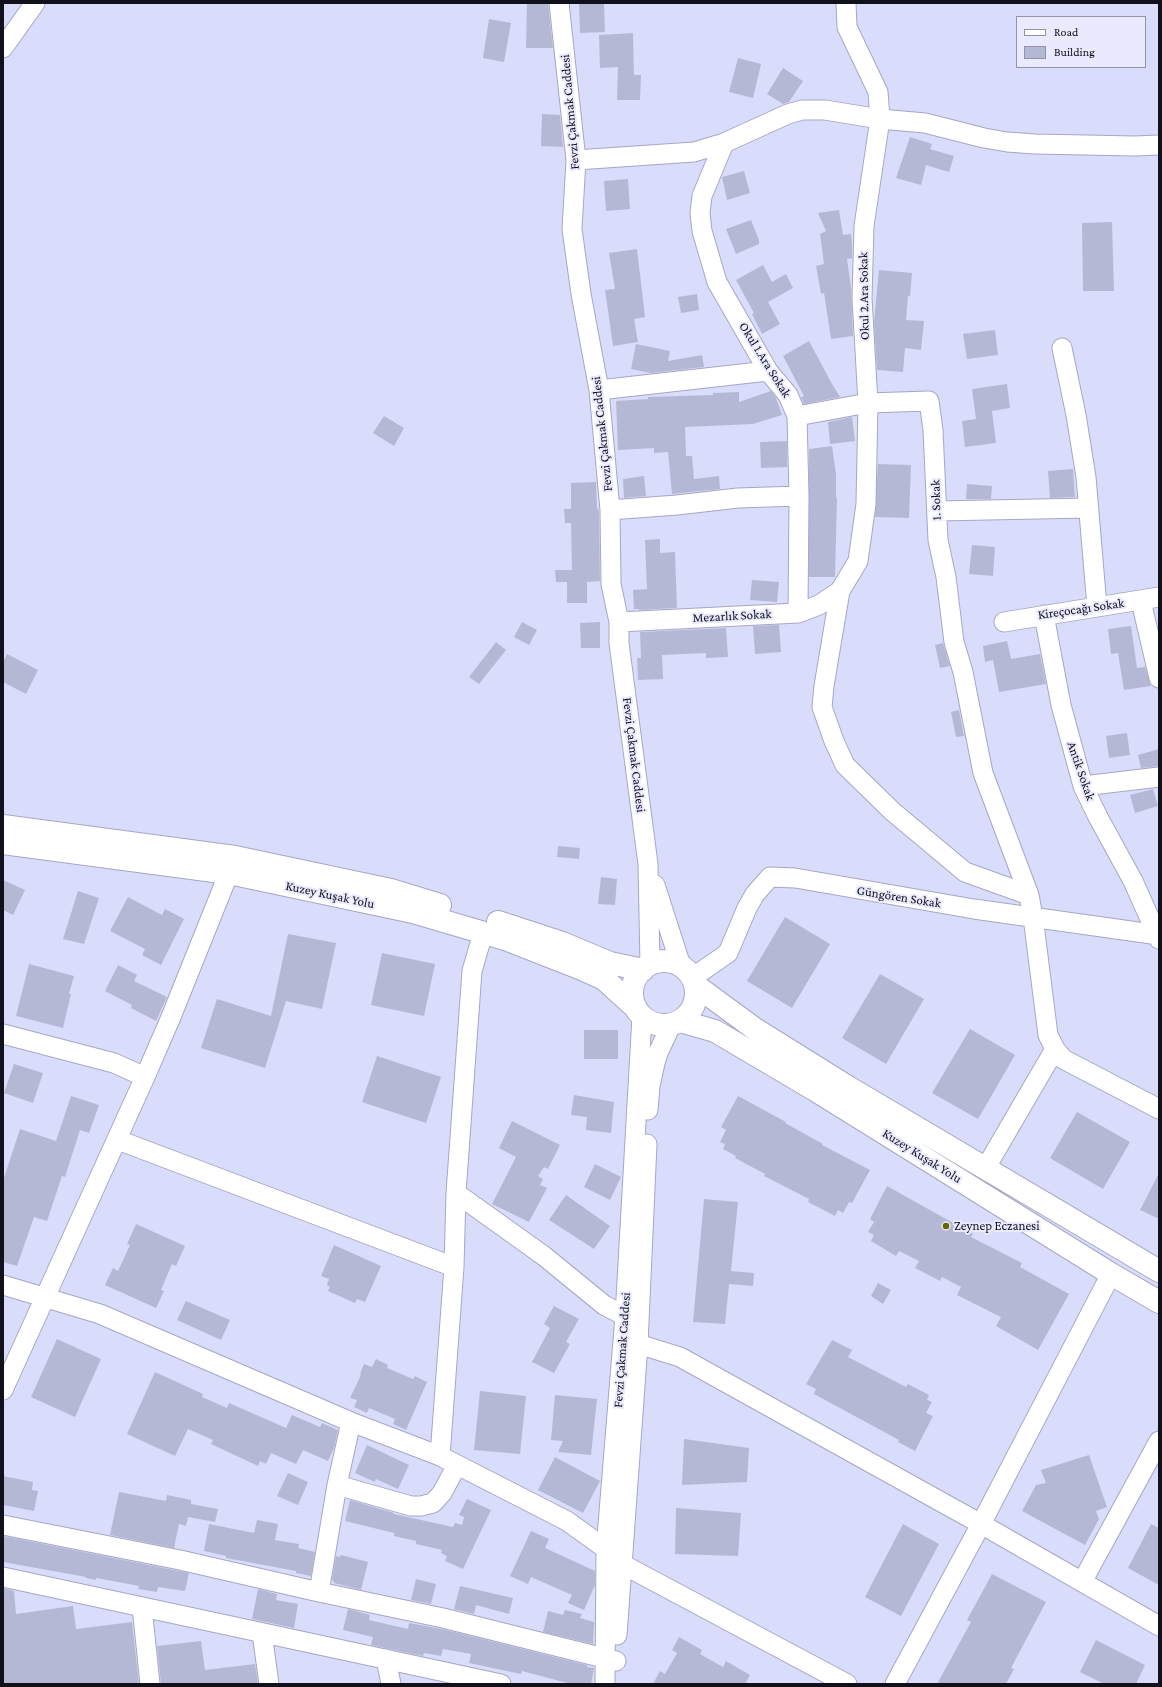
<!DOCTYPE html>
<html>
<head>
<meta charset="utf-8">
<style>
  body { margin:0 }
  #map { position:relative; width:1162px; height:1687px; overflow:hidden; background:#dadcfc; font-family:"Crimson Pro",serif }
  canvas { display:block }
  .frame { position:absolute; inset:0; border:4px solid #10111b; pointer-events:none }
  .legend { position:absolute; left:1016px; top:16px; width:130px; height:52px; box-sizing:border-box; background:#e9eafe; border:1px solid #9293a3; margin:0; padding:5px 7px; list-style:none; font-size:12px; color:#10111b }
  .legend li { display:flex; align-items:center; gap:8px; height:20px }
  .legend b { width:20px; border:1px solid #9293a3 }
</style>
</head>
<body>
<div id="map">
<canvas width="1162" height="1687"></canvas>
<div class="frame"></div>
<ul class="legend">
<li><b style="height:5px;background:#fff"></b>Road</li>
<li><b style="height:11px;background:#b5b8d5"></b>Building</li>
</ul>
</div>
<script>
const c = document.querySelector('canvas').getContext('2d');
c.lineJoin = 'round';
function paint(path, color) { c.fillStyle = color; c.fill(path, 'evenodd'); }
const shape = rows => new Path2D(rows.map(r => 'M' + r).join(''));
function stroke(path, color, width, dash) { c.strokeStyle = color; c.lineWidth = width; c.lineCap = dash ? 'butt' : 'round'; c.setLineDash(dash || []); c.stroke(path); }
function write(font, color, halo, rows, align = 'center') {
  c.font = font + ' "Crimson Pro",serif'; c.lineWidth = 4; c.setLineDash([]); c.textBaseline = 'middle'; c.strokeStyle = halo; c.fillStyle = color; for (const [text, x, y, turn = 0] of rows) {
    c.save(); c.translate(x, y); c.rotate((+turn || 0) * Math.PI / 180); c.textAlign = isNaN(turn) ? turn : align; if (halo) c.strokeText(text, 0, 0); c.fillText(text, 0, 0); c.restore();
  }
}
paint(shape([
  [527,3,548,3,553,48,526,48],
  [579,3,604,3,605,32,580,33],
  [489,19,511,23,504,62,483,58],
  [633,33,634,75,641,75,640,100,617,100,618,67,600,68,599,35],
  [738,58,761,64,753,98,729,92],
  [783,68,803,81,789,102,783,104,767,94],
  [542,114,560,115,563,147,541,146],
  [910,137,932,144,930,149,954,156,949,172,926,165,921,185,896,178],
  [744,171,750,193,727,200,722,177],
  [628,179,630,209,606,211,604,181],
  [839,210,843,235,851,234,852,245,852,258,847,259,851,287,853,336,831,339,824,293,821,294,816,266,824,264,820,234,826,231,818,213],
  [751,220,759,240,759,244,736,254,726,229],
  [1112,222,1114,291,1083,291,1082,223],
  [637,249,645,317,634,319,638,342,613,346,605,290,615,289,609,253],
  [763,265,772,282,786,274,793,288,768,302,780,324,762,334,752,314,754,313,736,280],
  [879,270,912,273,910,296,908,296,906,320,924,321,921,350,905,348,903,372,877,370,874,322],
  [697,294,699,310,681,313,678,297],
  [995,330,998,355,967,359,963,334],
  [809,341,832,384,840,397,804,404,801,397,804,396,783,356],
  [636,344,670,351,668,361,702,355,704,367,651,373,631,369],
  [1007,384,1010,408,992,411,996,443,965,447,962,421,976,419,972,389],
  [771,391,776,398,782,415,753,424,685,427,686,456,692,456,694,479,719,476,720,489,672,494,668,452,654,453,654,448,618,450,616,401,648,399,648,397,713,395,713,393,739,392,739,402],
  [384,416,404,428,394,446,373,433],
  [852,417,855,441,830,444,828,422],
  [787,441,787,467,761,468,760,442],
  [832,446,836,474,836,498,837,498,835,577,809,577,809,449],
  [878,464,911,465,909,518,875,517],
  [1073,469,1075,497,1050,498,1048,471],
  [644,476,646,496,624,498,623,479],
  [596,482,597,508,599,511,600,581,587,582,587,603,567,603,567,582,556,582,555,570,572,570,571,523,565,523,564,509,571,509,571,483],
  [967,484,992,486,991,499,966,499],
  [660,539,660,553,675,552,677,608,639,610,639,609,634,609,633,590,647,589,645,540],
  [972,545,995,547,993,576,969,574],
  [752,580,779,582,777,602,750,600],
  [522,622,537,630,529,645,514,637],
  [600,622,600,648,581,648,580,623],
  [779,625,781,652,755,654,753,626],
  [1131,626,1137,668,1145,667,1151,686,1124,690,1118,653,1111,654,1108,629],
  [726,628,728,657,706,658,706,653,662,655,663,679,638,680,637,658,641,658,640,632],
  [1007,641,1011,659,1040,654,1046,684,999,692,993,660,985,662,983,646],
  [496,642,506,650,479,684,469,677],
  [943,643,950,666,940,668,935,645],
  [7,654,38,670,26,694,3,682,3,663],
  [959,710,964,736,956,737,951,712],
  [1127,733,1130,755,1109,758,1106,736],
  [1159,749,1159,766,1141,768,1138,755],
  [1153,789,1158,806,1135,813,1130,795],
  [558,846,580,848,579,859,557,857],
  [601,877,617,879,615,905,598,904],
  [3,880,25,890,13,915,3,910],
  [78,891,99,898,84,944,63,939],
  [128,897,162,915,165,909,184,919,161,965,142,955,145,949,110,931],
  [785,917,830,944,792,1008,747,981],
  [288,934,336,943,322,1009,286,1001,265,1068,201,1048,217,999,271,1016],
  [382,953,435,964,424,1016,371,1005],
  [29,964,74,976,69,994,71,994,63,1028,16,1016],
  [118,965,137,975,134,981,167,997,156,1021,131,1008,132,1005,105,991],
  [880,974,924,999,886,1064,842,1038],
  [970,1029,1015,1055,978,1119,932,1093],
  [584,1030,618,1030,618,1059,584,1059],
  [377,1056,441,1077,426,1123,362,1102],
  [14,1064,43,1073,33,1103,4,1093],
  [574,1095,614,1102,611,1133,586,1130,587,1117,571,1115],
  [71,1096,99,1105,89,1133,80,1130,65,1177,62,1176,47,1221,34,1217,17,1266,3,1262,3,1181,20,1129,56,1141],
  [738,1096,786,1122,785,1123,823,1144,822,1145,870,1170,852,1203,849,1202,843,1213,838,1210,835,1216,808,1202,809,1199,764,1176,765,1174,735,1158,736,1156,723,1149,725,1144,720,1142,726,1130,721,1127],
  [1077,1112,1130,1142,1103,1189,1050,1158],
  [512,1121,560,1145,548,1169,544,1167,538,1176,543,1179,540,1185,547,1188,529,1222,492,1204,516,1157,499,1148],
  [595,1164,621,1177,610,1200,584,1187],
  [1159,1173,1159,1219,1140,1210],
  [887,1186,973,1234,971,1237,1022,1263,1020,1267,1069,1294,1038,1350,996,1326,1001,1317,957,1295,961,1287,942,1277,940,1281,915,1268,919,1261,899,1251,896,1256,871,1241,874,1235,868,1232,874,1222,870,1219],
  [566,1195,610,1226,594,1249,549,1220],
  [704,1199,738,1202,731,1271,754,1273,753,1286,729,1284,725,1324,693,1322],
  [136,1224,185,1246,176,1266,172,1264,161,1290,164,1291,156,1308,105,1285,113,1268,118,1271,130,1245,127,1244],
  [334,1245,381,1266,365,1302,357,1299,355,1303,328,1291,330,1287,327,1285,329,1279,321,1276],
  [878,1283,891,1290,883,1304,871,1296],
  [186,1301,230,1320,221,1340,177,1320],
  [554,1306,579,1319,566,1342,570,1344,554,1373,532,1362,550,1328,544,1324],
  [57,1339,101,1359,75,1417,31,1397],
  [832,1340,852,1350,848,1357,906,1387,908,1384,929,1395,927,1400,932,1402,926,1413,933,1416,915,1451,898,1442,899,1440,814,1394,816,1389,806,1384],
  [376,1359,388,1365,387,1368,413,1379,415,1376,427,1382,406,1430,393,1424,395,1419,369,1408,367,1413,354,1407,357,1400,350,1398,361,1375,360,1374,364,1364,372,1367],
  [155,1372,203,1394,202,1397,227,1408,229,1403,286,1428,292,1415,320,1427,322,1423,338,1430,334,1448,328,1461,303,1450,296,1464,271,1453,266,1464,260,1461,258,1466,211,1444,213,1440,188,1429,175,1456,127,1434],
  [480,1391,526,1396,520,1454,474,1450],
  [555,1395,597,1399,591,1455,558,1452,563,1441,551,1440],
  [684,1439,749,1448,747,1482,682,1485],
  [367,1445,409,1465,398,1489,376,1479,375,1482,355,1473],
  [1089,1455,1107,1507,1096,1511,1099,1519,1085,1545,1022,1511,1036,1485,1046,1483,1041,1470],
  [555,1457,600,1481,583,1513,538,1490],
  [288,1473,308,1482,298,1505,277,1496],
  [3,1476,33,1482,32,1490,38,1491,34,1511,3,1505],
  [119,1492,166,1501,167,1495,191,1500,191,1504,218,1509,215,1522,188,1517,186,1526,179,1524,174,1548,110,1535],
  [467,1499,491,1510,463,1569,445,1561,447,1556,441,1553,442,1550,416,1544,416,1541,394,1536,394,1533,345,1521,350,1500,394,1513,394,1514,453,1527,455,1523,462,1525,464,1517,459,1515],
  [676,1508,741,1513,738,1556,675,1554],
  [257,1520,278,1524,275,1540,299,1544,298,1548,315,1552,311,1576,296,1573,296,1571,226,1558,226,1556,204,1551,209,1524,254,1533],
  [903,1524,939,1544,901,1616,865,1597],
  [1151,1524,1159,1528,1159,1585,1128,1568],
  [531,1531,549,1539,545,1548,595,1571,595,1585,584,1610,568,1603,572,1595,531,1577,528,1584,510,1576],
  [3,1536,189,1573,185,1591,158,1587,157,1592,138,1589,139,1586,96,1578,96,1580,86,1578,86,1577,3,1562],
  [341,1555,368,1562,361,1590,334,1583,334,1581,332,1580,336,1556,340,1557],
  [992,1574,1046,1602,1011,1668,1014,1669,1006,1684,937,1684,971,1622,967,1620],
  [416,1579,436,1584,431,1604,411,1600],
  [460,1586,513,1598,509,1614,476,1605,474,1614,454,1609],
  [3,1588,14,1591,16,1614,73,1606,76,1629,132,1622,139,1684,3,1684],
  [258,1589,277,1594,276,1600,298,1604,294,1628,252,1619],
  [348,1609,370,1615,369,1620,408,1629,409,1623,442,1629,587,1665,587,1667,594,1668,591,1684,571,1684,522,1671,521,1674,469,1663,471,1654,443,1649,441,1656,424,1653,423,1656,371,1645,373,1637,343,1630],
  [565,1610,582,1614,580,1618,594,1622,593,1644,543,1632,548,1611,563,1615],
  [679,1637,702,1650,700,1654,723,1667,726,1661,750,1675,745,1684,653,1684,660,1671,665,1674,677,1653,672,1650],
  [1096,1640,1145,1665,1136,1684,1104,1684,1080,1672],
  [201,1641,205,1670,255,1664,258,1684,161,1684,157,1646]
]), '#b5b8d5');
const minor = shape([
  [559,3,576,160,572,229,581,294,599,390,610,510,611,584,619,622,619,643,648,864,650,965],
  [3,48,35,3],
  [724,143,702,196,700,213,702,231,717,282,768,371,788,395,797,416,799,496,798,613],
  [576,160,694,152,724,143,788,114,802,110,825,110,880,119,925,123,984,138,1007,142,1035,144,1135,146,1159,145],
  [1062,348,1076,415,1086,477,1097,607],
  [599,390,768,371],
  [797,416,868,403,929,401,933,430,938,540,946,577,954,642,963,672,983,773,1029,895,1033,917,1048,1035,1055,1049,1063,1059,1159,1109],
  [610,510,677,505,738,498,799,496],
  [937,511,1089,508],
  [840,591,824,686,822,707,834,741,845,765,892,811,965,872,1029,895],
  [1141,601,1159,678],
  [1044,615,1061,705,1083,786,1098,817,1133,881,1159,939],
  [619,622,798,613,819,605,840,591,858,561,866,504,868,403,862,298,864,226,880,119,878,92,847,27,846,3],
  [1004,622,1159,597],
  [1083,786,1159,777],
  [655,885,681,966],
  [692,978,728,953,747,908,755,894,770,877,795,878,974,909,1159,935],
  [3,1034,114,1063,145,1077],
  [648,1110,650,1086,655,1063,658,1053,671,1025],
  [118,1140,454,1267],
  [985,1169,1055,1049],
  [456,1193,544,1256,604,1305,625,1316],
  [3,1285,100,1314,351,1422,440,1456,567,1521,606,1549,622,1564,847,1684],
  [638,1344,680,1357,981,1524,1159,1626],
  [3,1390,145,1077,171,1017,234,860],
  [351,1422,337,1485,319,1592,443,1618,616,1661],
  [440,1456,454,1267,456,1193,472,971,483,933],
  [337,1485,411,1506,421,1506,433,1503,442,1493,457,1465],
  [3,1525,180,1560,319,1592],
  [3,1577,501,1684],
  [1082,1582,1159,1441],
  [142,1607,150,1684],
  [262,1633,269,1684],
  [617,1635,638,1344,647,1144],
  [386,1659,391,1684],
  [605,1684,606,1549,625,1316,642,1016],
  [895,1684,981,1524,1111,1274]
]);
const major = shape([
  [3,826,235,857,391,890,440,905],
  [3,843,229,873,413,912,508,940,582,969,604,979,636,1008],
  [498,922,562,943,610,963,643,970],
  '632 993a32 32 0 1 1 64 0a32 32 0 1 1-64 0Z',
  [695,985,755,1029,848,1087,1159,1271],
  [680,1021,715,1031,815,1090,1111,1274,1159,1302]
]);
stroke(minor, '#a5a7c5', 21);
stroke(major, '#a5a7c5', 24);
stroke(minor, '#fff', 19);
stroke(major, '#fff', 22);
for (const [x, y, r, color] of [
  [946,1226,4,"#696600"]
]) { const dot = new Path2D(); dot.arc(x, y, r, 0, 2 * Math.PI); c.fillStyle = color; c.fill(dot); stroke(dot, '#e9eafe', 1.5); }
write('13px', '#10111b', '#e9eafe', [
  ["Fevzi Çakmak Caddesi",570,112,-95],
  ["Okul 2.Ara Sokak",864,296,-91],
  ["Okul 1.Ara Sokak",765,360,58],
  ["Fevzi Çakmak Caddesi",602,434,-96],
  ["1. Sokak",936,500,-92],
  ["Kireçocağı Sokak",1081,609,-8],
  ["Mezarlık Sokak",732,616,-3],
  ["Fevzi Çakmak Caddesi",634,755,83],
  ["Antik Sokak",1081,771,71],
  ["Kuzey Kuşak Yolu",330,895,12],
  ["Güngören Sokak",899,897,9],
  ["Kuzey Kuşak Yolu",922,1156,32],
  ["Fevzi Çakmak Caddesi",622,1350,-86]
]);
write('13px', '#10111b', '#e9eafe', [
  ["Zeynep Eczanesi",954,1226]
], 'left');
</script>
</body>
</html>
